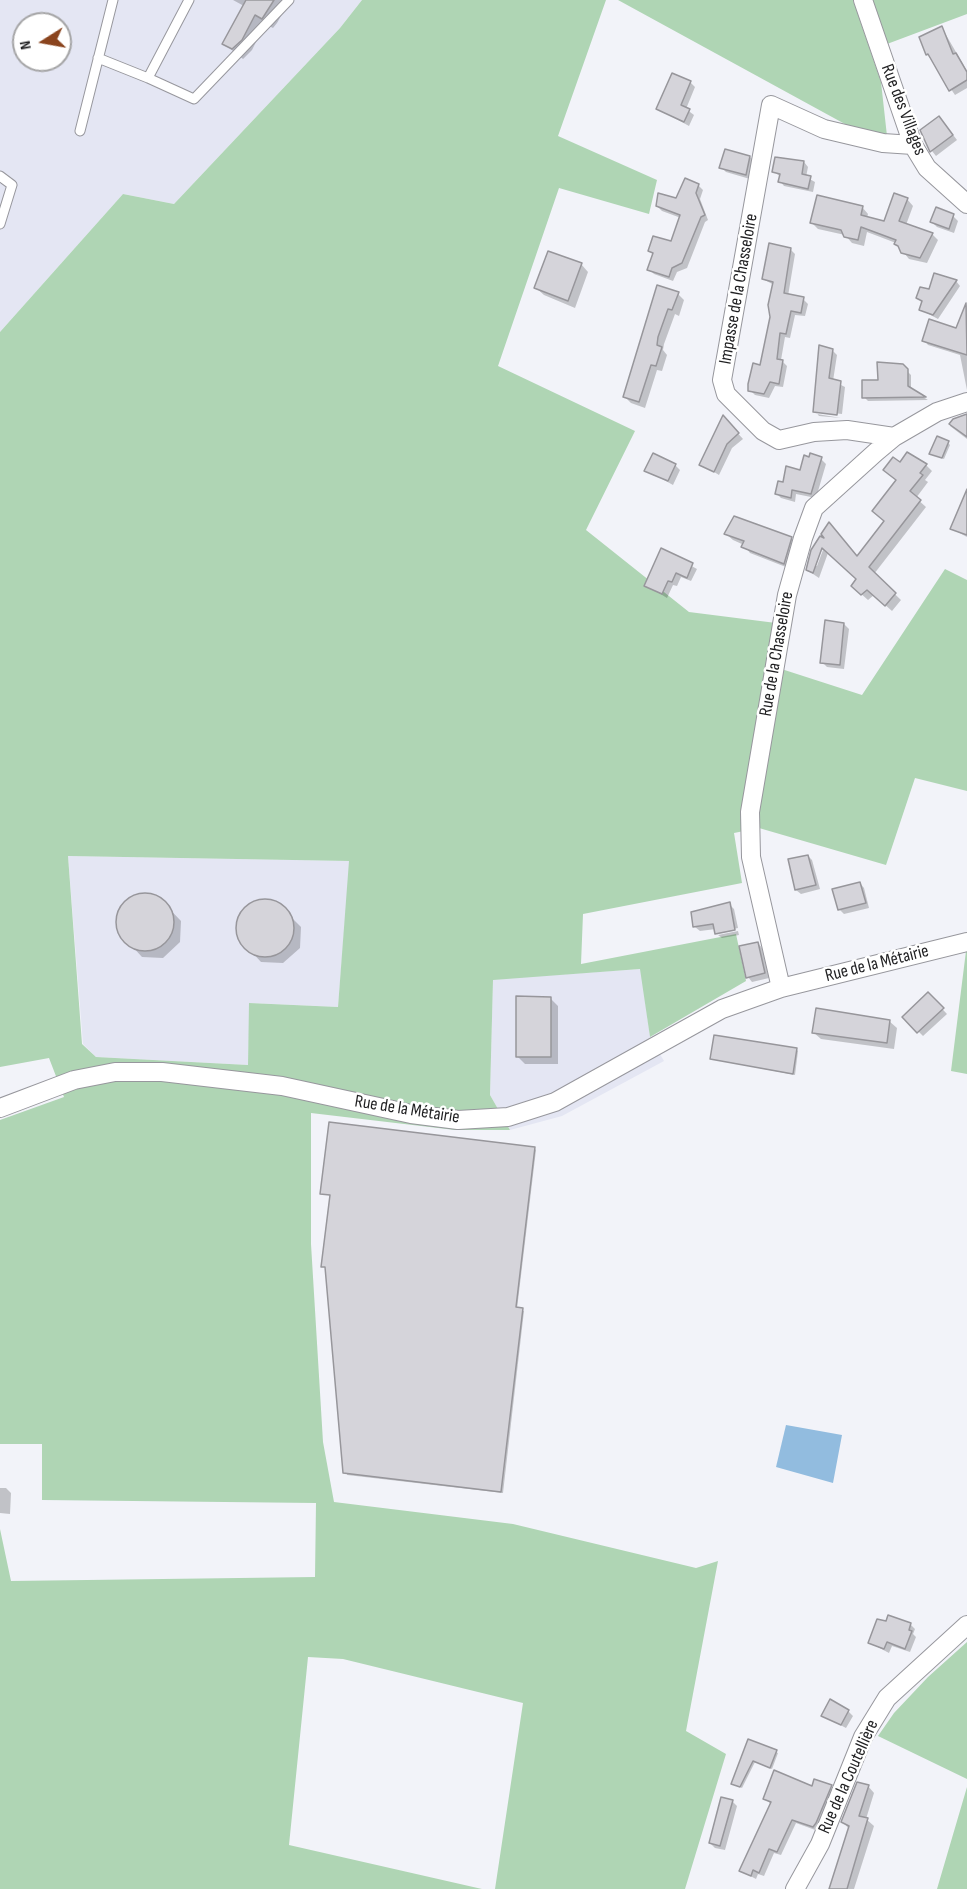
<!DOCTYPE html>
<html>
<head>
<meta charset="utf-8">
<style>
  body { margin:0 }
  #map { position:relative; width:967px; height:1889px; overflow:hidden; background:#f2f3f9; font-family:"Sofia Sans Condensed",sans-serif }
  canvas { display:block }
  .north { position:absolute; left:12px; top:12px; width:60px; height:60px; box-sizing:border-box; background:#fff; border:2px solid #a5a5a6; border-radius:50%; rotate:259deg; font-size:16px; font-weight:700; line-height:24px; text-align:center; color:#1f1f21 }
  .north::after { content:''; display:block; margin:auto; width:21px; height:27px; background:#8a441e; clip-path:polygon(50% 0,100% 100%,50% 72%,0 100%) }
</style>
</head>
<body>
<div id="map">
<canvas width="967" height="1889"></canvas>
<div class="north">N</div>
</div>
<script>
const c = document.querySelector('canvas').getContext('2d');
c.lineJoin = 'round';
function paint(path, color) { c.fillStyle = color; c.fill(path, 'evenodd'); }
const shape = rows => new Path2D(rows.map(r => 'M' + r).join(''));
function stroke(path, color, width, dash) { c.strokeStyle = color; c.lineWidth = width; c.lineCap = dash ? 'butt' : 'round'; c.setLineDash(dash || []); c.stroke(path); }
function write(font, color, halo, rows, align = 'center') {
  c.font = font + ' "Sofia Sans Condensed",sans-serif'; c.lineWidth = 5; c.setLineDash([]); c.textBaseline = 'middle'; c.strokeStyle = halo; c.fillStyle = color; for (const [text, x, y, turn = 0] of rows) {
    c.save(); c.translate(x, y); c.rotate((+turn || 0) * Math.PI / 180); c.textAlign = isNaN(turn) ? turn : align; if (halo) c.strokeText(text, 0, 0); c.fillText(text, 0, 0); c.restore();
  }
}
paint(shape([
  [0,0,362,0,340,28,174,204,123,194,0,332],
  [24,24,60,24,60,60,24,60],
  [68,856,350,861,338,1007,250,1003,248,1065,96,1057,83,1044],
  [641,969,650,1037,664,1061,562,1116,510,1130,490,1095,493,979]
]), '#e4e6f3');
paint(shape([
  [362,0,606,0,558,136,657,180,649,214,559,188,498,366,635,431,586,530,689,612,776,623,769,665,862,695,945,569,967,580,967,791,915,778,886,865,759,828,734,833,742,883,583,914,581,964,736,934,746,981,650,1037,640,969,493,980,490,1095,510,1130,455,1130,311,1113,311,1244,323,1442,334,1502,513,1524,696,1568,718,1561,686,1731,726,1754,685,1889,495,1889,523,1703,343,1659,308,1657,289,1845,482,1889,0,1889,0,1529,11,1581,315,1577,316,1503,42,1500,42,1444,0,1444,0,1120,64,1097,49,1058,0,1067,0,332,123,194,174,204,340,28],
  [68,856,349,861,338,1007,249,1003,248,1065,96,1057,82,1044],
  [618,0,853,0,881,82,887,136,854,129],
  [872,0,967,0,967,14,887,44],
  [966,951,967,951,967,1074,951,1071],
  [967,1642,967,1779,878,1736,894,1713,928,1677],
  [967,1787,967,1889,937,1889]
]), '#afd5b4');
paint(shape([
  [786,1425,842,1435,833,1483,776,1467]
]), '#92bcdf');
paint(shape([
  [233,0,290,0,277,23,273,28,265,24,252,50,243,59,223,43,244,6],
  [942,28,967,71,967,88,955,95,927,54],
  [690,82,695,87,686,109,694,115,689,126,658,109],
  [944,123,957,140,936,156,932,151],
  [750,157,755,162,750,179,726,172,721,167],
  [804,162,808,167,806,177,815,182,813,192,784,186,780,181,781,177,773,171],
  [698,185,703,190,700,199,708,220,705,222,687,268,677,272,673,281,654,274,649,269,654,254,650,251,672,243,681,218,662,211,657,206,677,200],
  [907,199,913,206,906,225,932,234,938,240,927,263,909,259,896,243,867,232,864,246,852,243,845,235,818,229,812,223,862,207,868,214,867,218,885,223],
  [953,216,958,221,954,233,937,227,932,222],
  [790,249,795,254,788,296,803,299,808,304,805,316,795,315,790,338,785,337,781,360,787,366,783,387,775,386,769,398,755,395,750,390,761,367,772,317,774,285,763,279],
  [581,264,588,272,575,308,544,295,536,288],
  [956,281,960,286,938,319,921,310,922,303,918,298],
  [658,287,678,294,684,300,679,316,675,314,664,344,663,350,667,355,662,371,657,370,645,408,631,403,625,397],
  [967,304,967,390,960,355,928,345,924,340,957,330],
  [832,350,837,355,833,381,845,387,842,414,817,411,817,414,841,418,819,416,815,411],
  [902,366,911,375,911,390,928,400,868,401,864,397,879,382],
  [967,415,967,439,950,426,954,420],
  [724,418,743,439,732,448,719,475,701,464],
  [948,443,950,445,944,459,931,454],
  [821,459,826,464,816,498,796,494,795,502,781,498,776,493,784,484],
  [900,464,926,465,932,471,925,480,928,482,916,498,926,507,874,574,901,600,892,611,874,595,868,600,859,592,858,580,828,553,819,578,807,570,821,538,858,557,885,522,897,481,885,470],
  [820,549,823,550,817,566,815,566],
  [675,465,680,470,673,485,646,470],
  [967,509,967,537,952,529],
  [726,534,791,538,798,545,791,569,750,553,744,545,733,540],
  [662,550,697,569,691,581,681,577,677,586,673,585,667,598,646,585],
  [844,624,849,629,844,669,827,667,822,662],
  [808,856,812,860,820,889,801,894,796,890],
  [860,883,864,888,869,908,844,914,839,909],
  [136,894,157,896,181,921,180,942,163,958,142,957,117,930,118,910],
  [256,900,276,902,301,927,300,948,283,963,261,962,237,936,239,915],
  [729,904,734,909,738,928,718,932,718,935,716,929,700,931,695,927],
  [738,931,739,935,722,938,718,935],
  [758,943,762,948,769,978,752,982,748,977],
  [928,994,947,1014,923,1036,904,1017],
  [551,999,558,1006,558,1064,525,1064,517,1056],
  [889,1021,897,1028,894,1049,821,1039,813,1032],
  [796,1049,798,1051,795,1075,712,1059],
  [534,1148,536,1150,517,1309,524,1311,503,1493,347,1475,327,1268,323,1266,331,1196,322,1193],
  [0,1488,6,1488,11,1493,10,1514,0,1513],
  [910,1624,915,1629,913,1634,916,1637,910,1652,892,1646,889,1653,870,1643],
  [848,1711,853,1716,846,1728,823,1716],
  [749,1741,778,1753,772,1769,755,1762,742,1788,736,1785],
  [868,1786,874,1793,866,1819,874,1826,854,1889,831,1889,849,1829,843,1822],
  [831,1787,835,1791,818,1831,796,1823,781,1855,774,1853,764,1876,758,1874,756,1879,741,1871,771,1804,765,1799],
  [732,1801,737,1806,725,1850,715,1848,710,1843]
]), '#0003');
const building = shape([
  [246,0,274,0,262,19,255,15,242,40,232,49,222,44,246,0],
  [942,26,953,54,956,53,967,72,967,80,949,91,928,54,926,55,919,37,942,26],
  [672,73,691,81,681,105,690,109,684,122,656,109,672,73],
  [939,116,953,135,930,152,920,130,939,116],
  [725,149,750,156,746,175,719,168,725,149],
  [775,157,804,161,802,174,811,176,808,189,778,182,780,174,772,172,775,157],
  [685,178,699,184,696,193,705,215,701,217,682,263,672,268,669,277,647,270,653,253,648,251,653,236,671,241,680,215,656,206,658,193,676,198,685,178],
  [894,193,908,198,899,221,933,233,920,258,901,253,898,246,894,244,896,240,861,227,858,240,844,237,841,230,810,223,817,195,863,206,861,215,884,221,894,193],
  [936,207,954,214,949,229,930,222,936,207],
  [769,243,791,248,784,293,804,297,801,313,791,311,786,334,780,333,777,359,783,360,779,384,770,382,764,394,748,391,748,384,753,363,760,365,770,317,768,305,773,282,762,279,769,243],
  [548,251,582,263,568,301,534,288,548,251],
  [934,273,957,280,933,315,919,310,922,301,916,298,920,287,929,289,934,273],
  [657,285,679,292,672,310,668,309,658,337,657,345,662,347,656,366,651,365,639,402,623,397,657,285],
  [966,303,967,355,922,341,929,319,956,328,966,303],
  [819,345,833,349,829,378,841,381,837,415,813,412,819,345],
  [877,362,903,364,908,369,908,386,926,397,862,398,862,380,878,380,877,362],
  [967,414,967,437,949,424,953,419,967,414],
  [723,415,739,433,727,444,714,472,699,465,723,415],
  [937,436,949,441,942,458,929,454,937,436],
  [907,452,927,464,920,473,923,475,910,491,921,500,869,567,896,593,885,606,867,590,861,595,851,586,856,579,822,548,813,573,806,570,811,550,820,536,824,538,821,534,829,522,857,556,884,521,872,511,896,480,883,470,893,457,900,462,907,452],
  [653,453,676,464,668,481,644,471,653,453],
  [810,453,822,457,811,494,792,490,791,498,775,494,778,481,783,482,786,466,800,470,804,455,809,457,810,453],
  [967,489,967,535,950,529,967,489],
  [734,516,792,537,784,564,741,547,744,541,724,534,734,516],
  [661,548,693,563,687,578,676,573,672,582,668,581,662,594,644,586,661,548],
  [825,620,844,623,840,665,820,663,825,620],
  [808,855,816,885,795,890,788,859,808,855],
  [860,882,866,903,838,910,832,889,860,882],
  '116 922a29 29 0 1 1 58 0a29 29 0 1 1-58 0Z',
  '236 928a29 29 0 1 1 58 0a29 29 0 1 1-58 0Z',
  [730,902,735,930,715,934,713,924,693,927,691,912,730,902],
  [758,942,765,973,746,978,739,946,758,942],
  [928,992,944,1008,917,1033,902,1017,928,992],
  [516,996,551,997,551,1057,516,1057,516,996],
  [816,1008,890,1020,887,1043,812,1033,816,1008],
  [714,1035,797,1048,793,1074,710,1059,714,1035],
  [329,1122,535,1147,516,1307,523,1308,501,1492,343,1473,325,1267,321,1267,330,1195,320,1194,329,1122],
  [888,1615,911,1623,909,1630,912,1631,905,1649,887,1642,884,1649,868,1643,877,1619,886,1621,888,1615],
  [830,1699,849,1710,841,1725,821,1716,830,1699],
  [748,1739,777,1750,770,1768,753,1761,740,1787,731,1784,748,1739],
  [774,1770,812,1786,814,1779,832,1785,816,1823,813,1827,792,1820,777,1852,769,1849,759,1873,753,1870,751,1876,739,1871,771,1802,763,1799,774,1770],
  [857,1782,869,1785,859,1816,868,1818,847,1889,829,1889,849,1826,841,1822,857,1782],
  [721,1797,733,1800,720,1846,709,1843,721,1797]
]);
paint(building, '#d5d4da');
stroke(building, '#97969b', 1.5);
const service = shape([
  [98,58,148,78,189,0],
  [148,78,194,99,289,0],
  [80,131,113,0],
  [0,176,12,185,0,224]
]);
const minor = shape([
  [863,0,913,145,927,168,967,204],
  [894,437,847,430,814,432,779,440,763,431,726,394,722,380,771,105,824,129,883,143,913,145],
  [781,988,751,857,750,812,787,595,803,538,814,508,876,452,894,437,937,412,967,402],
  [0,1108,74,1080,115,1072,162,1072,282,1086,411,1114,458,1120,508,1117,555,1102,722,1009,781,988,967,942],
  [795,1889,820,1844,863,1737,887,1698,967,1625]
]);
stroke(service, '#97979d', 11);
stroke(minor, '#97979d', 20);
stroke(service, '#fff', 9);
stroke(minor, '#fff', 18);
write('18px', '#1f1f21', '#fff', [
  ["Rue des Villages",903,110,69],
  ["Impasse de la Chasseloire",739,289,-80],
  ["Rue de la Chasseloire",777,654,-80],
  ["Rue de la Métairie",877,964,-14],
  ["Rue de la Métairie",407,1110,9],
  ["Rue de la Coutellière",849,1777,-66]
]);
</script>
</body>
</html>
